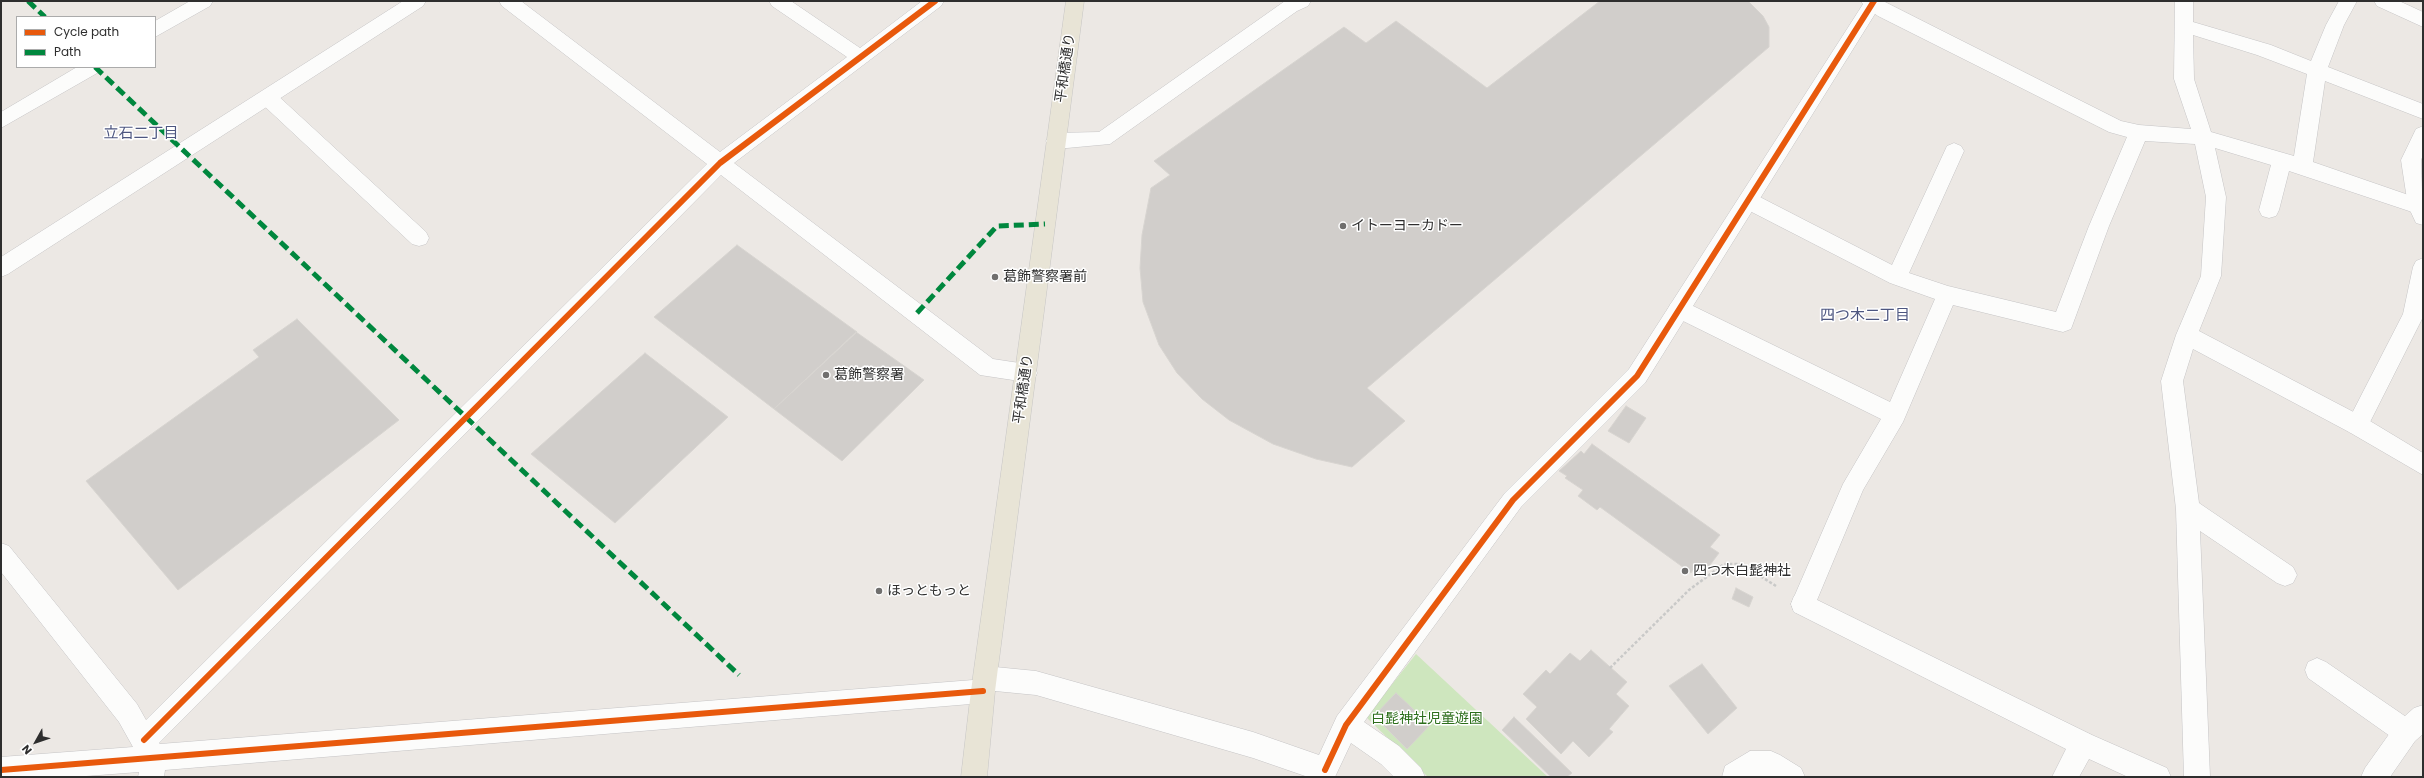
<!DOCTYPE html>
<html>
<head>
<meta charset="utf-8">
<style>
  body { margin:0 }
  #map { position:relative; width:2424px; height:778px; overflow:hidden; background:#ece8e4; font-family:Poppins,sans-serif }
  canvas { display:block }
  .frame { position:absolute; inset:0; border:2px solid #2e2e2e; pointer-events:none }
  .legend { position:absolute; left:16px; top:16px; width:140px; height:52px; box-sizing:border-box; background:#fff; border:1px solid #ababab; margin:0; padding:5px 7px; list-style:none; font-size:12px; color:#2e2e2e }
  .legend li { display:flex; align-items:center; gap:8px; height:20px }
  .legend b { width:20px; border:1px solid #ababab }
  .north { position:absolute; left:16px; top:722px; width:40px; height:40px; -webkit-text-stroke:3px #fff; paint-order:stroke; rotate:230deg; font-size:11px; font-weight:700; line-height:16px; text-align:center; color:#2e2e2e }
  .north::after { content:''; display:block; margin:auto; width:14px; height:18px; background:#2e2e2e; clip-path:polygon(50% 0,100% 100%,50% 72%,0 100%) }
</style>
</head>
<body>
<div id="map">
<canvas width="2424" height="778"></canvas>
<div class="frame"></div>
<ul class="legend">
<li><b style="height:5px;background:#e8590c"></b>Cycle path</li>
<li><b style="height:5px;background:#00873e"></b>Path</li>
</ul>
<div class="north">N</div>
</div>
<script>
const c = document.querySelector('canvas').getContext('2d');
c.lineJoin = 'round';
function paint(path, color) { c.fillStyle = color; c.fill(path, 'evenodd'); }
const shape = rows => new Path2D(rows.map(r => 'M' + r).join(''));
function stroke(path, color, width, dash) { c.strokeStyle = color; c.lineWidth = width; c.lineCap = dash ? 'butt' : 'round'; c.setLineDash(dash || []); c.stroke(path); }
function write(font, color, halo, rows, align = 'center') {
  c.font = font + ' Poppins,"Noto Sans JP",sans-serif'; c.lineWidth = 3; c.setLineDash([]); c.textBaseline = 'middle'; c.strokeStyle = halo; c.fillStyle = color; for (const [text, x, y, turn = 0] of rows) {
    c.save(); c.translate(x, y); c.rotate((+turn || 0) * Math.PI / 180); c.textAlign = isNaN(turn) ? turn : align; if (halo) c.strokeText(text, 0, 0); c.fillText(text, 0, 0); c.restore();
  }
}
paint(shape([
  [1416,654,1548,777,1428,777,1366,717]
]), '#cee6be');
const building = shape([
  [1600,1,1748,1,1763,16,1769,27,1769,47,1367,388,1405,421,1352,467,1316,459,1273,444,1229,420,1202,399,1177,373,1159,345,1143,302,1140,268,1142,235,1151,188,1170,175,1154,161,1344,27,1366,43,1396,21,1487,88,1600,1],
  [737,245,857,332,774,409,654,317,737,245],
  [297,319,399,420,178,590,86,481,259,357,253,350,297,319],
  [856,332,924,380,842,461,774,409,856,332],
  [645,353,728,417,615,523,531,454,645,353],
  [1626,406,1646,418,1629,443,1608,431,1626,406],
  [1592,444,1720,535,1710,547,1719,553,1704,573,1695,567,1691,573,1600,507,1597,510,1578,496,1583,490,1565,478,1567,476,1559,471,1581,451,1584,454,1592,444],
  [1736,588,1753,597,1749,607,1732,599,1736,588],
  [1591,650,1627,682,1616,694,1629,706,1609,729,1613,732,1589,757,1573,741,1561,754,1526,719,1537,707,1523,694,1546,670,1550,674,1570,653,1580,661,1591,650],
  [1702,664,1737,708,1708,734,1669,686,1702,664],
  [1396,693,1430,725,1407,749,1374,716,1396,693],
  [1514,717,1572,773,1567,777,1551,777,1502,730,1514,717]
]);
paint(building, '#d1cecb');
stroke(building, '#d7d4d0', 1);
const lane = shape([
  [1861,1,1883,1,2121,121,2139,125,2191,129,2174,79,2175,1,2193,1,2193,22,2271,45,2311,61,2326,25,2339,1,2357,1,2344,25,2328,67,2423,104,2423,119,2325,81,2313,162,2423,200,2423,212,2418,214,2289,171,2279,210,2276,216,2269,218,2262,216,2259,210,2271,165,2215,148,2226,197,2221,276,2199,331,2365,418,2423,453,2423,475,2349,432,2193,349,2183,381,2199,503,2293,567,2297,575,2293,583,2285,586,2277,583,2200,531,2210,777,2184,777,2176,509,2161,381,2176,335,2201,276,2206,197,2195,144,2145,141,2109,226,2071,329,2063,332,1953,305,1903,422,1863,490,1812,612,1803,615,1794,612,1791,604,1843,484,1881,419,1671,315,1668,309,1671,303,1679,300,1687,303,1890,402,1935,299,1890,283,1742,207,1739,201,1742,195,1749,193,1756,195,1892,265,1947,146,1954,143,1961,146,1964,151,1909,273,1948,286,2056,312,2089,226,2127,137,2109,132,1878,16,1864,6,1861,1],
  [2193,35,2257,55,2307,74,2294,156,2211,132,2194,79,2193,35],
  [268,91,275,93,426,232,429,238,426,244,419,246,412,244,261,103,258,98,261,93,268,91],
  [2317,658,2326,662,2415,723,2419,732,2415,741,2406,745,2397,741,2308,678,2305,670,2308,662,2317,658],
  [1750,751,1771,751,1780,755,1801,768,1805,777,1722,777,1725,766,1750,751]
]);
const street = shape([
  [190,1,213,1,210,6,155,37,155,21,190,1],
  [403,1,426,1,423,6,8,274,1,277,1,257,403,1],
  [499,1,521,1,720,152,847,57,772,6,769,1,791,1,860,48,922,1,944,1,941,6,734,163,993,359,1026,364,1034,366,1037,373,1034,380,1026,382,980,375,721,175,159,743,160,744,973,680,976,669,985,666,1036,671,1253,732,1319,755,1337,716,1505,493,1629,369,1865,1,1883,1,1645,383,1521,507,1364,722,1399,746,1421,768,1425,777,1394,777,1381,764,1351,743,1335,777,1308,777,1253,758,1036,695,995,691,992,700,983,703,165,770,164,777,138,777,139,772,73,777,1,777,1,757,133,747,119,722,1,572,1,543,9,546,137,704,146,720,707,164,502,6,499,1],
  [1285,1,1311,1,1308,6,1297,11,1110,144,1056,149,1049,146,1046,141,1049,136,1056,133,1099,132,1285,1],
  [77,67,101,67,99,72,1,128,1,112,77,67],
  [2423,126,2423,155,2421,160,2423,225,2416,223,2408,206,2401,160,2416,129,2423,126],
  [2423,258,2423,317,2365,432,2357,435,2349,432,2346,425,2403,314,2413,267,2416,261,2423,258],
  [1803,593,2092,735,2167,768,2171,777,2128,777,2089,759,2079,777,2052,777,2066,749,1794,612,1791,604,1794,596,1803,593],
  [2423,705,2423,734,2415,741,2390,777,2361,777,2365,768,2397,723,2414,708,2423,705]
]);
const secondary = shape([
  [2374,1,2399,1,2423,12,2423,27,2377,6,2374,1]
]);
const primary = shape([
  [1066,1,1084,1,995,691,987,777,961,777,971,691,1066,1]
]);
stroke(lane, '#c5c4c5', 1);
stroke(street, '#c5c4c5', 1);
stroke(secondary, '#c5c4c5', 1);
stroke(primary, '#c6c5c4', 1);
stroke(shape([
  [1610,668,1689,590,1724,564,1741,564,1776,586]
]), '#c9c9c8', 2.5, [3, 2]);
paint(lane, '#fcfcfb');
paint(street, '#fcfcfb');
paint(secondary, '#fcfcfb');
paint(primary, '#e8e4d6');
stroke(shape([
  [28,1,45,17],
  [95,67,739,675],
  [917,313,997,226,1045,224]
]), '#00873e', 5, [10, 5]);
stroke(shape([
  [144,740,720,163,935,1],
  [1,770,983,691],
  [1325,770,1346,725,1513,500,1637,376,1874,1]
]), '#e8590c', 6);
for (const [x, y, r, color] of [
  [1343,226,4,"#706f6e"],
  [995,277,4,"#706f6e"],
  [826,375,4,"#706f6e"],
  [1685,571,4,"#706f6e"],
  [879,591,4,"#706f6e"]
]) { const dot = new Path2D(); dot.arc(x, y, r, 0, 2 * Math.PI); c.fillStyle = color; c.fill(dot); stroke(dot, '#fff', 1.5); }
write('14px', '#2e2e2e', '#fff', [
  ["平和橋通り",1066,68,-82],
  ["平和橋通り",1024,389,-82]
]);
write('14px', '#2e2e2e', '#fff', [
  ["イトーヨーカドー",1351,226],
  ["葛飾警察署前",1003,277],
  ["葛飾警察署",834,375],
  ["四つ木白髭神社",1693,571],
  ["ほっともっと",887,591]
], 'left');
write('14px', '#2c6e1b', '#fff', [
  ["白髭神社児童遊園",1427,719]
]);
write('15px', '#4d5680', '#fff', [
  ["立石二丁目",141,134],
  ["四つ木二丁目",1865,316]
]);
</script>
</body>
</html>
